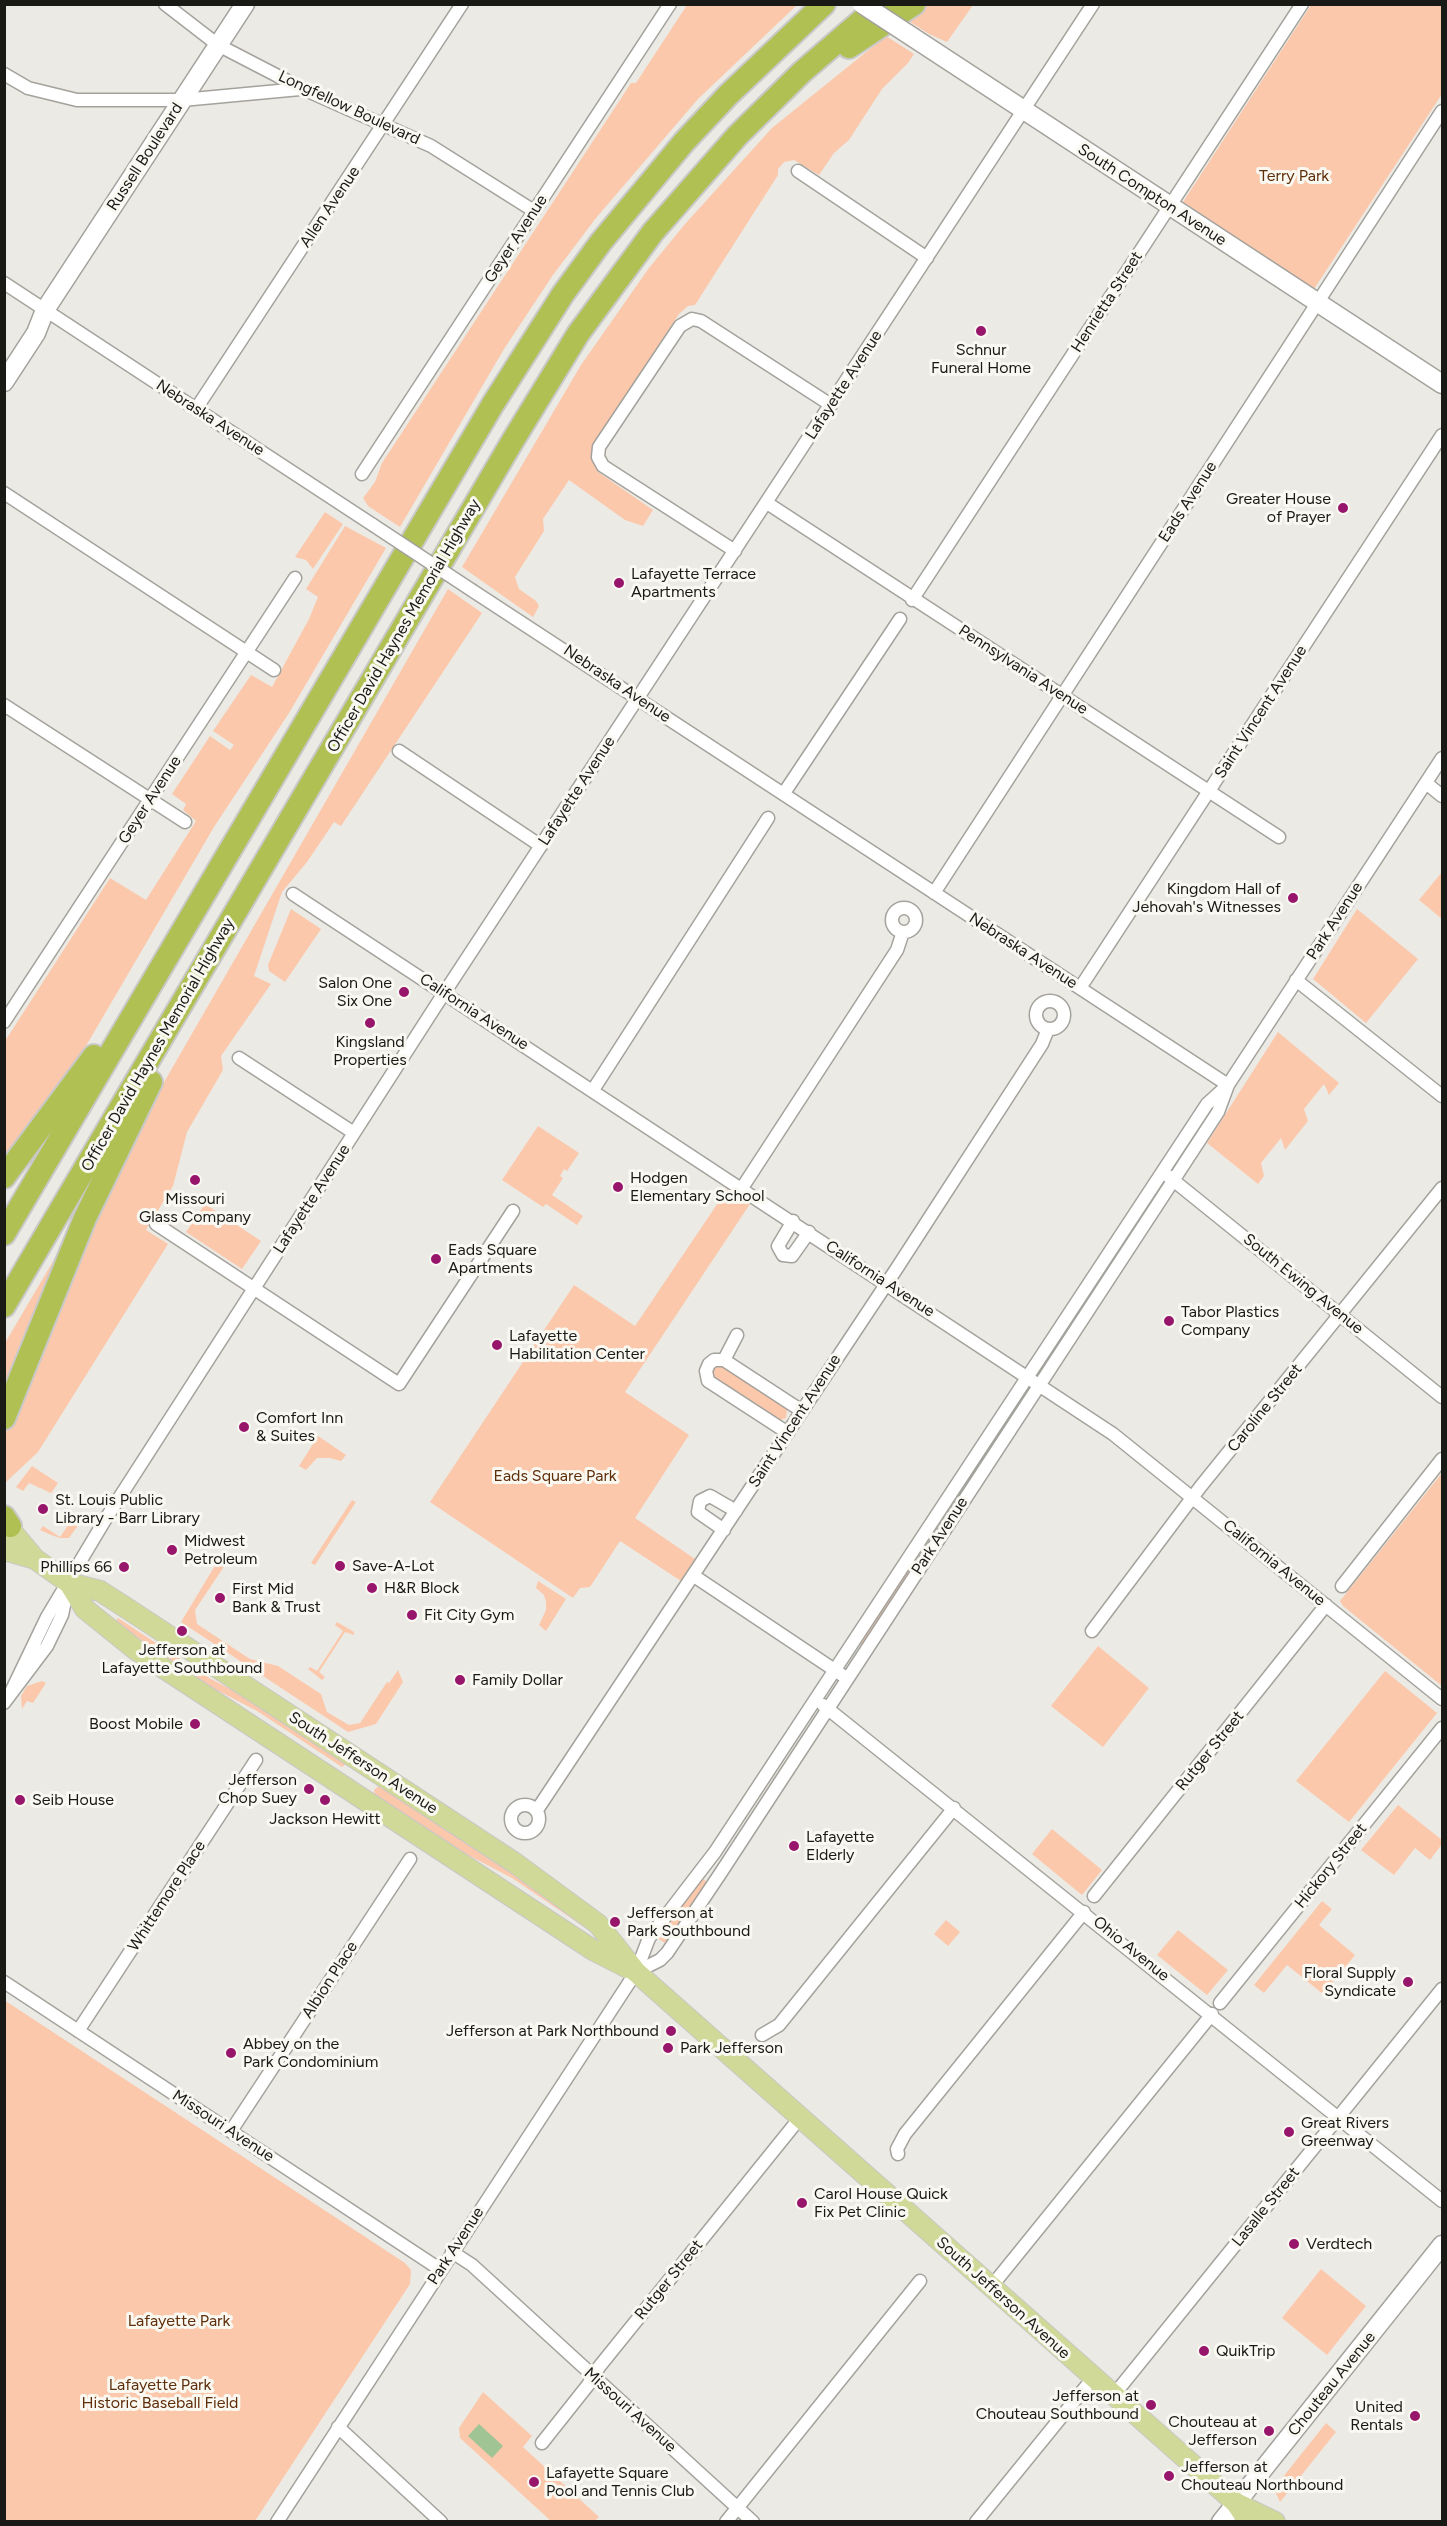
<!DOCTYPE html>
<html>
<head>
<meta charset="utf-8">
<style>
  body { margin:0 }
  #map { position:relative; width:1447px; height:2526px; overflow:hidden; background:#eceae4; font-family:Figtree,sans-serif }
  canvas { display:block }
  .frame { position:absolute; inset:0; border:6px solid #191916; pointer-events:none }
</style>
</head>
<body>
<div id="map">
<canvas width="1447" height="2526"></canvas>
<div class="frame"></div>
</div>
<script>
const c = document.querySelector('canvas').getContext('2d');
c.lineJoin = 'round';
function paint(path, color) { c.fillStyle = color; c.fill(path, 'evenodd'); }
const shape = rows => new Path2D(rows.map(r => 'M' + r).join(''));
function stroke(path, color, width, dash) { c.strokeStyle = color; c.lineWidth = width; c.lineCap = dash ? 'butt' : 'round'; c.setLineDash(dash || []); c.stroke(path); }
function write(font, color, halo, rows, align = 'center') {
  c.font = font + ' Figtree,sans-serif'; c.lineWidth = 6; c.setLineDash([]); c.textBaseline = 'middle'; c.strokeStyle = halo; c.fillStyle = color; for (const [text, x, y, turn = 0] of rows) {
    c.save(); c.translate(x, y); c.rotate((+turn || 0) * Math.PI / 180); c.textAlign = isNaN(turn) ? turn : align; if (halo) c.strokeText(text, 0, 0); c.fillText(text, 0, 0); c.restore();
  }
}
paint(shape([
  [687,5,797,5,698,99,596,218,553,275,504,349,400,527,368,506,363,498,375,482,382,463,631,83,636,83],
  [924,5,973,5,947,42,929,34,904,18],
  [1311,5,1442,5,1442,94,1314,289,1183,202],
  [886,36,914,54,908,63,882,89,849,140,834,153,819,175,794,160,784,162,778,169,778,175,695,305,688,306,679,314,594,444,591,454,598,472,653,510,643,526,625,520,569,480,543,519,544,531,515,577,519,589,536,601,539,606,533,617,462,567,581,365,649,268,685,224,772,128],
  [325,512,343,524,313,569,306,560,295,557],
  [345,526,386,548,289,713,214,827,62,1087,5,1163,5,1041,110,878,146,900,196,821,183,810,186,804,172,794,210,736,230,750,234,745,213,731,251,675,272,687,309,619,318,597,306,589],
  [448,589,482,613,341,826,334,822,307,862,282,892,254,976,271,984,221,1056,223,1070,187,1132,173,1186,146,1230,168,1244,38,1452,5,1483,5,1435,71,1264,125,1150],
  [1442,872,1442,919,1419,900],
  [291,909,321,929,285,982,269,971,268,965],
  [1357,909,1418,959,1366,1023,1313,979],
  [1278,1032,1339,1083,1329,1095,1324,1084,1304,1109,1308,1121,1285,1150,1281,1138,1261,1163,1264,1176,1258,1184,1207,1143],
  [538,1126,579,1153,567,1171,564,1169,560,1176,563,1178,552,1195,583,1216,577,1225,546,1204,543,1207,502,1180],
  [730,1185,750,1204,625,1392,689,1435,635,1518,695,1559,681,1581,620,1541,590,1587,580,1588,573,1598,430,1502,574,1285,635,1326],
  [205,1204,261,1241,242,1269,186,1232],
  [55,1258,61,1262,5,1404,5,1343],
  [717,1365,724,1366,787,1408,786,1418,780,1420,715,1379,712,1370],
  [1008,1417,1011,1419,957,1501,954,1499],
  [318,1436,346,1455,341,1461,330,1458,317,1458,306,1470,299,1466],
  [32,1466,58,1483,51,1493,29,1483,23,1491,16,1487],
  [1442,1473,1442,1686,1343,1606,1340,1601],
  [352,1500,356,1502,315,1565,311,1563],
  [76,1514,83,1518,69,1538,60,1538,51,1535,40,1530,43,1526,60,1537],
  [228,1554,231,1556,195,1610,197,1624,250,1659,278,1666,321,1694,327,1712,349,1725,360,1723,387,1682,389,1683,398,1670,403,1682,376,1724,348,1732,181,1622,219,1559],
  [911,1563,915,1566,862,1646,859,1644],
  [538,1581,566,1599,546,1631,539,1625,546,1610,546,1602,544,1595,536,1588],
  [118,1618,209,1678,257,1703,346,1764,342,1767,257,1711,209,1686,115,1622],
  [337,1622,354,1632,354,1635,345,1632,319,1672,325,1677,322,1680,308,1669,310,1667,317,1671,343,1631,335,1625],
  [1098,1646,1149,1688,1103,1747,1051,1706],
  [1385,1671,1437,1713,1349,1822,1296,1781],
  [42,1681,46,1683,33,1703,27,1701,22,1709,21,1696,27,1686],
  [380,1785,551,1897,590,1931,512,1878,466,1854,375,1796,374,1790],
  [1398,1805,1442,1840,1442,1844,1430,1860,1415,1848,1394,1875,1361,1850],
  [1052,1829,1102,1870,1082,1895,1032,1854],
  [703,1879,707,1882,665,1943,657,1938],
  [1322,1901,1332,1909,1319,1925,1355,1955,1323,1994,1287,1965,1264,1993,1254,1985],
  [946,1920,960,1932,948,1946,934,1934],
  [1178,1930,1228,1970,1207,1995,1157,1955],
  [4,2000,405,2263,411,2270,410,2284,255,2521,5,2521],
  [1321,2269,1366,2306,1327,2355,1282,2318],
  [483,2392,532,2436,523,2447,599,2517,595,2521,551,2521,460,2438,459,2428],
  [1326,2423,1336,2432,1280,2502,1275,2491,1279,2482]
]), '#fbc8ac');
paint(shape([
  [479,2424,503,2446,492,2458,468,2436]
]), '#a1c495');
const street = shape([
  [165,4,218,45,301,88,431,146,534,211],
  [4,74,28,88,77,100,182,100,300,89],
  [798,171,927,258],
  [4,283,373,525],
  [196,409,462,4],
  [362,474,670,4],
  [4,493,274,670],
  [767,503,1279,837],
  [735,551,603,466,598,457,599,447,680,326,692,319,701,321,831,405],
  [473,591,1228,1085],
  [912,600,1302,4],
  [4,705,185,822],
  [399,751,541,846],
  [1426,783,1442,796],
  [784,793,900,619],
  [934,893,1442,111],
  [293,894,1113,1434,1442,1699],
  '892 920a12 12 0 1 1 24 0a12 12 0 1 1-24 0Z',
  [1296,980,1442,1096],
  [1080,988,1442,435],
  '1036 1015a14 14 0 1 1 28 0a14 14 0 1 1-28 0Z',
  [4,1022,295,578],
  [239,1058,354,1133],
  [593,1090,768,818],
  [1168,1176,1442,1397],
  [742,1188,897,950,903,932],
  [793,1221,778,1246,783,1255,792,1256,809,1232],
  [156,1224,399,1384,513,1211],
  [724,1360,737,1335],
  [788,1433,708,1381,706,1371,709,1364,714,1360,724,1360,802,1411],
  [724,1530,698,1512,700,1501,710,1496,736,1511],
  [694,1576,842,1675],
  [1342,1586,1442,1459],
  [1092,1631,1201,1486,1442,1188],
  [10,1694,47,1617,105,1520,437,1004,1093,4],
  [4,1703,47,1646,62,1615,68,1587],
  [823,1705,1442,2201],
  '511 1819a14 14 0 1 1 28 0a14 14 0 1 1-28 0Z',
  [537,1810,897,1268,1042,1044,1048,1029],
  [1094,1896,1326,1605],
  [636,1972,660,1960,667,1953,720,1874,1218,1112,1228,1085,1442,758],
  [4,1982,441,2270],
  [1220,2003,1442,1728],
  [78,2031,256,1760],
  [762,2035,779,2025,954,1808],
  [231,2131,410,1859],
  [898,2154,897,2149,905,2134,1084,1912],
  [452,2252,472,2265,753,2522],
  [991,2287,1212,2014],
  [1113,2396,1442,1989],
  [338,2427,441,2522],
  [542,2443,588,2385,599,2367,799,2119],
  [277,2522,636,1972,649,1938,715,1852,1207,1104,1228,1085],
  [726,2522,920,2281],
  [976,2522,1093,2378]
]);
const secondary = shape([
  [914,38,1442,384],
  [4,382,36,333,45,310,245,4],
  [1221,2522,1442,2245]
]);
const primary = shape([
  [4,1522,35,1559,69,1583,100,1591,128,1609,515,1863,598,1924,636,1972,1236,2503,1249,2522],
  [4,1550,35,1559],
  [69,1583,85,1609,136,1650,593,1950,628,1968],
  [1236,2503,1275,2522]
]);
const highway = shape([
  [849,47,914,4],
  [4,1177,94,1056],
  [4,1234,493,404,563,294,601,242,684,142,728,95,824,4],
  [4,1306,512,442,578,334,653,232,737,136,802,72,881,4],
  [4,1418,85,1218,151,1082],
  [4,1517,10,1526]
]);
stroke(street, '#a4a29c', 15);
stroke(secondary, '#a4a29c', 21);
stroke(primary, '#c8c8c7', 22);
stroke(highway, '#c8c8c7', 26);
stroke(street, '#fff', 12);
stroke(secondary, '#fff', 18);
stroke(primary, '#d0d997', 20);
stroke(highway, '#b1c052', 22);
const streetBridge = shape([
  [373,525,473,591]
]);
const secondaryBridge = shape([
  [862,4,914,38]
]);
stroke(streetBridge, '#a4a29c', 15, []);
stroke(secondaryBridge, '#a4a29c', 21, []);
stroke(streetBridge, '#fff', 12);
stroke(secondaryBridge, '#fff', 18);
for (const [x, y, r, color] of [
  [981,331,6,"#97156b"],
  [1343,508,6,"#97156b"],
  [619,583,6,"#97156b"],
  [1293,898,6,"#97156b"],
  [404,992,6,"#97156b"],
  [370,1023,6,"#97156b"],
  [195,1180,6,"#97156b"],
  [618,1187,6,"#97156b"],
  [436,1259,6,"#97156b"],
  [1169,1321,6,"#97156b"],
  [497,1345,6,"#97156b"],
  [244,1427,6,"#97156b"],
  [43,1509,6,"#97156b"],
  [172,1550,6,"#97156b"],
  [340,1566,6,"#97156b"],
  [124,1567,6,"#97156b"],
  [372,1588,6,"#97156b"],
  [220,1598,6,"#97156b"],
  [412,1615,6,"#97156b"],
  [182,1631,6,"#97156b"],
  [460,1680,6,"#97156b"],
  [195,1724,6,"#97156b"],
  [309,1789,6,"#97156b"],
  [20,1800,6,"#97156b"],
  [325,1800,6,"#97156b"],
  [794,1846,6,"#97156b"],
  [615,1922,6,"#97156b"],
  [1408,1982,6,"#97156b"],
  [671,2031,6,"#97156b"],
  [668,2048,6,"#97156b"],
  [231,2053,6,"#97156b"],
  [1289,2132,6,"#97156b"],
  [802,2203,6,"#97156b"],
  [1294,2244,6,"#97156b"],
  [1204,2351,6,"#97156b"],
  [1151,2405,6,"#97156b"],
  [1415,2416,6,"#97156b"],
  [1269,2431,6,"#97156b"],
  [1169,2476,6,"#97156b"],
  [534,2482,6,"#97156b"]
]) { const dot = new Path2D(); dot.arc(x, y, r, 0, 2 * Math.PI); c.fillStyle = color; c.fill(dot); stroke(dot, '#f9f8f1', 2); }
write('16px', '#191916', '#f9f8f1', [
  ["Longfellow Boulevard",349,108,25],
  ["Russell Boulevard",145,157,-57],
  ["South Compton Avenue",1152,195,33],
  ["Allen Avenue",330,207,-56],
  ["Geyer Avenue",516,239,-57],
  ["Henrietta Street",1107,302,-57],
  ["Lafayette Avenue",844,385,-57],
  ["Nebraska Avenue",210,418,33],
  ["Eads Avenue",1188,502,-57],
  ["Officer David Haynes Memorial Highway",404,626,-60],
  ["Pennsylvania Avenue",1023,670,33],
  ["Nebraska Avenue",617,684,34],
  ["Saint Vincent Avenue",1261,712,-57],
  ["Lafayette Avenue",577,791,-57],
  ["Geyer Avenue",150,800,-57],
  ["Park Avenue",1335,921,-57],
  ["Nebraska Avenue",1023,951,33],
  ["California Avenue",474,1012,33],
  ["Officer David Haynes Memorial Highway",158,1045,-60],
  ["Lafayette Avenue",312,1199,-57],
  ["California Avenue",880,1279,33],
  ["South Ewing Avenue",1303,1284,39],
  ["Caroline Street",1265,1408,-51],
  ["Saint Vincent Avenue",795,1421,-57],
  ["Park Avenue",940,1536,-57],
  ["California Avenue",1274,1563,39],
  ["Rutger Street",1210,1751,-51],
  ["South Jefferson Avenue",363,1763,33],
  ["Hickory Street",1331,1866,-51],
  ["Whittemore Place",167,1896,-57],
  ["Ohio Avenue",1131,1949,39],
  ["Albion Place",330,1980,-57],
  ["Missouri Avenue",223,2126,33],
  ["Lasalle Street",1266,2207,-51],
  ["Park Avenue",456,2246,-57],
  ["Rutger Street",669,2280,-51],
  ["South Jefferson Avenue",1003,2298,42],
  ["Chouteau Avenue",1332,2384,-51],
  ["Missouri Avenue",630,2410,42]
]);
write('16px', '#5f2e0b', '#f9f8f1', [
  ["Terry Park",1294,176],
  ["Eads Square Park",555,1476],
  ["Lafayette Park",179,2321],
  ["Lafayette Park",160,2385],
  ["Historic Baseball Field",160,2403]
]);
write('16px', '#191916', '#f9f8f1', [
  ["Schnur",981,350,"center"],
  ["Funeral Home",981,368,"center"],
  ["Greater House",1331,499,"right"],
  ["of Prayer",1331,517,"right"],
  ["Lafayette Terrace",631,574],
  ["Apartments",631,592],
  ["Kingdom Hall of",1281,889,"right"],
  ["Jehovah's Witnesses",1281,907,"right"],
  ["Salon One",392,983,"right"],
  ["Six One",392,1001,"right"],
  ["Kingsland",370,1042,"center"],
  ["Properties",370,1060,"center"],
  ["Hodgen",630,1178],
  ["Elementary School",630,1196],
  ["Missouri",195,1199,"center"],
  ["Glass Company",195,1217,"center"],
  ["Eads Square",448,1250],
  ["Apartments",448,1268],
  ["Tabor Plastics",1181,1312],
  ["Company",1181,1330],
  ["Lafayette",509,1336],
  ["Habilitation Center",509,1354],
  ["Comfort Inn",256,1418],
  ["& Suites",256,1436],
  ["St. Louis Public",55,1500],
  ["Library - Barr Library",55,1518],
  ["Midwest",184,1541],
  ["Petroleum",184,1559],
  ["Save-A-Lot",352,1566],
  ["Phillips 66",112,1567,"right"],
  ["H&R Block",384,1588],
  ["First Mid",232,1589],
  ["Bank & Trust",232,1607],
  ["Fit City Gym",424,1615],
  ["Jefferson at",182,1650,"center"],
  ["Lafayette Southbound",182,1668,"center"],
  ["Family Dollar",472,1680],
  ["Boost Mobile",183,1724,"right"],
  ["Jefferson",297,1780,"right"],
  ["Chop Suey",297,1798,"right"],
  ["Seib House",32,1800],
  ["Jackson Hewitt",325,1819,"center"],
  ["Lafayette",806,1837],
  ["Elderly",806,1855],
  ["Jefferson at",627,1913],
  ["Park Southbound",627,1931],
  ["Floral Supply",1396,1973,"right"],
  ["Syndicate",1396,1991,"right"],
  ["Jefferson at Park Northbound",659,2031,"right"],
  ["Abbey on the",243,2044],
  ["Park Condominium",243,2062],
  ["Park Jefferson",680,2048],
  ["Great Rivers",1301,2123],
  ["Greenway",1301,2141],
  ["Carol House Quick",814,2194],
  ["Fix Pet Clinic",814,2212],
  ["Verdtech",1306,2244],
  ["QuikTrip",1216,2351],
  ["Jefferson at",1139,2396,"right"],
  ["Chouteau Southbound",1139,2414,"right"],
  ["United",1403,2407,"right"],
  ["Rentals",1403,2425,"right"],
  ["Chouteau at",1257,2422,"right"],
  ["Jefferson",1257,2440,"right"],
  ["Jefferson at",1181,2467],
  ["Chouteau Northbound",1181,2485],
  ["Lafayette Square",546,2473],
  ["Pool and Tennis Club",546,2491]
], 'left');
</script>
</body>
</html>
